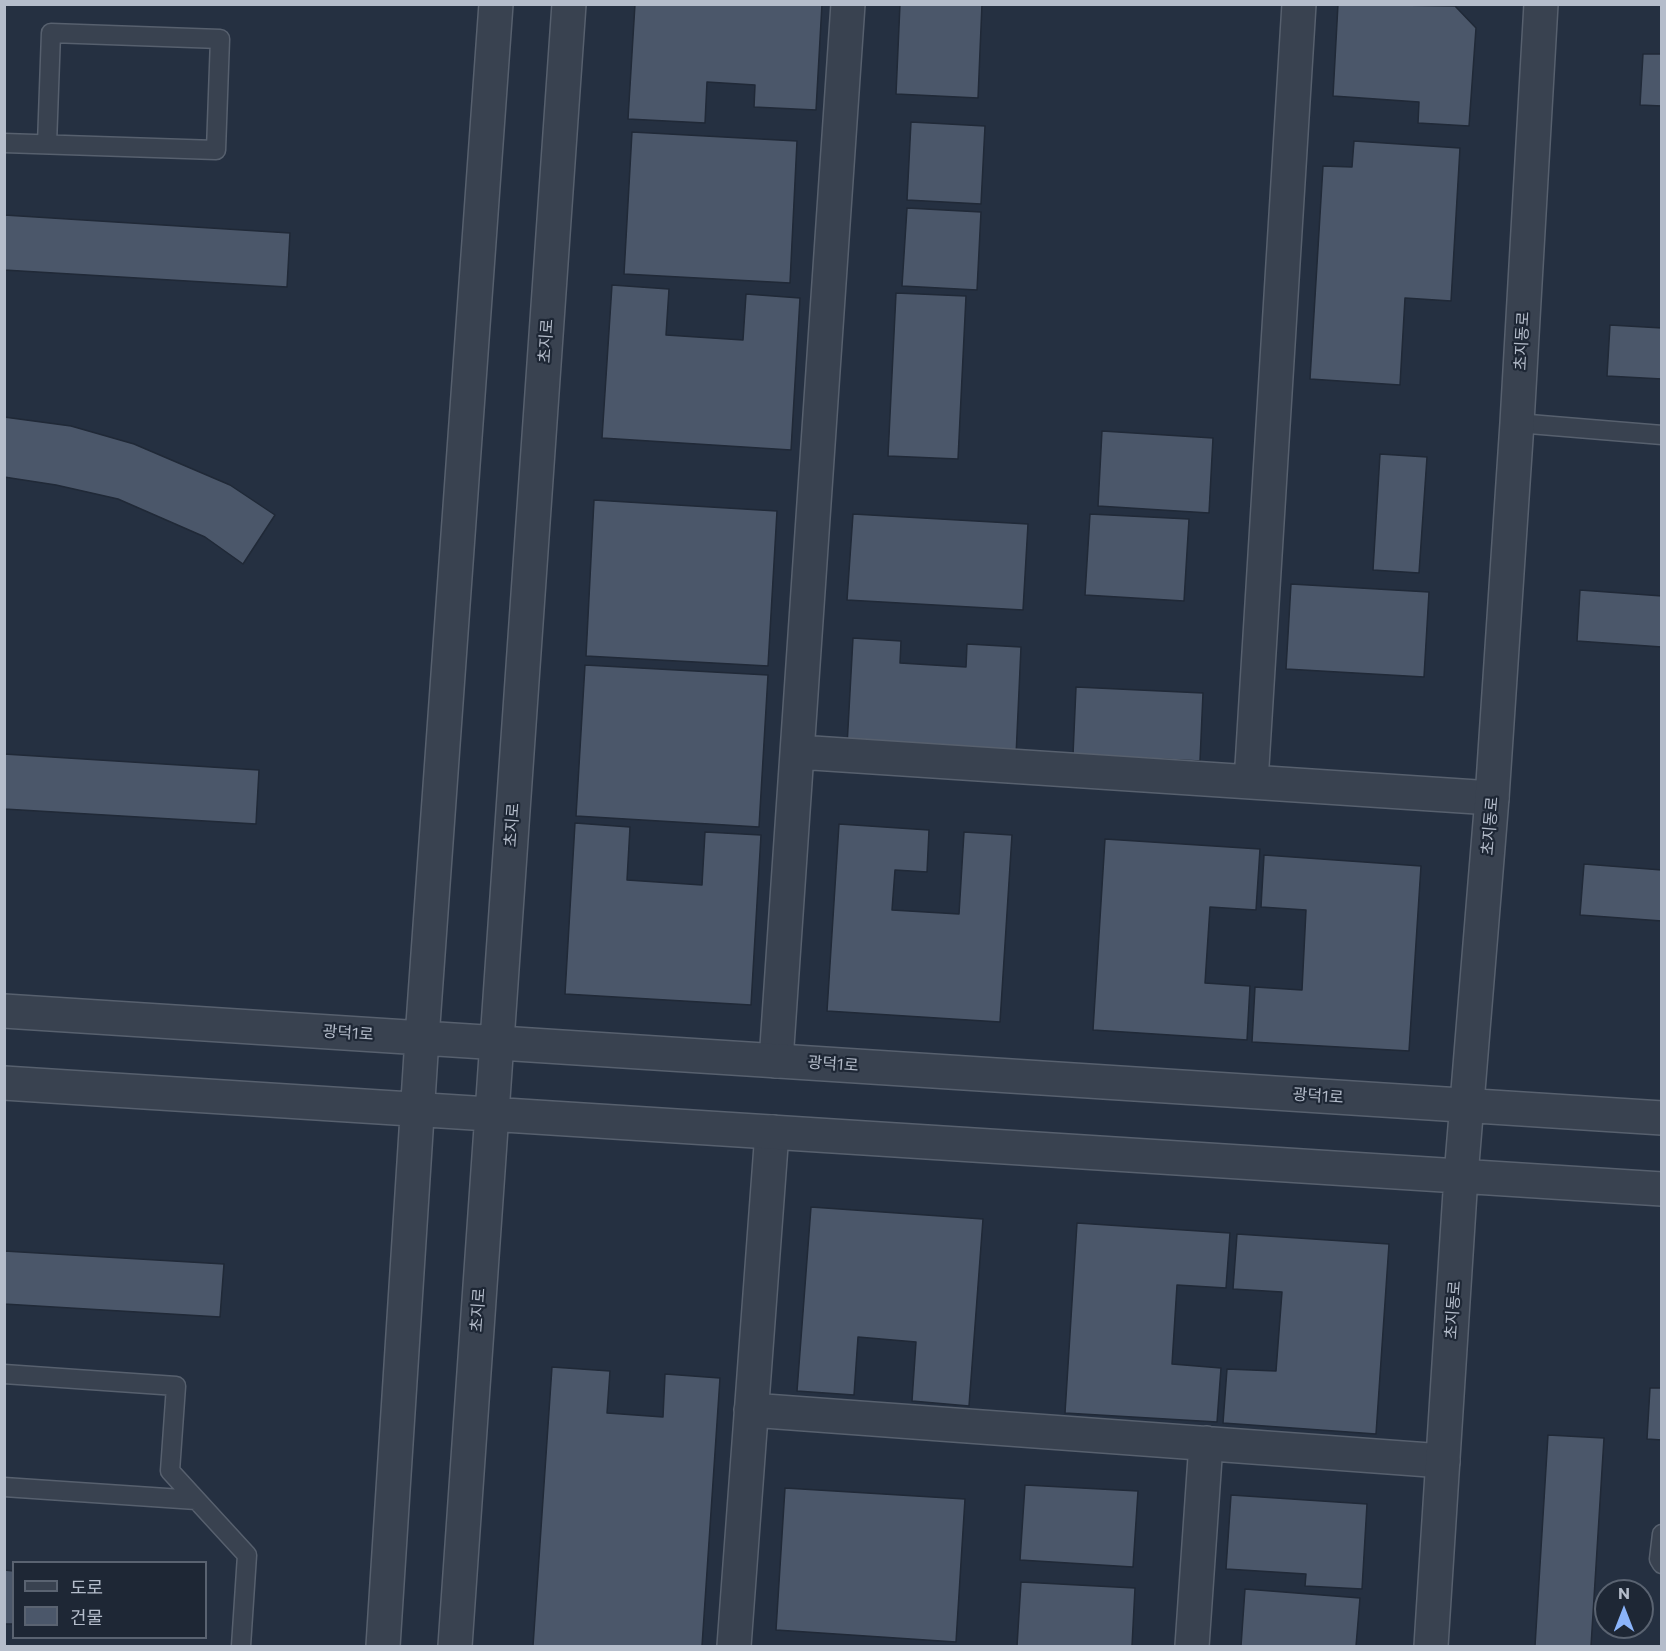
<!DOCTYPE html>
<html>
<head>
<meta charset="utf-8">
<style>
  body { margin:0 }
  #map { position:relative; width:1666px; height:1651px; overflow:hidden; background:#253041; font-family:Commissioner,"Noto Sans KR",sans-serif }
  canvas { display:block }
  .frame { position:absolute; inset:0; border:6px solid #b5bdcb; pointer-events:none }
  .legend { position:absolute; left:12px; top:1561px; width:195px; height:78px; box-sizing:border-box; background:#1e2735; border:2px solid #5a6371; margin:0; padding:8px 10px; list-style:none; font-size:18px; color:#b5bdcb }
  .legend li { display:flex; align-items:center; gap:12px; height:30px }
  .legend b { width:30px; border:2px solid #5a6371 }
  .north { position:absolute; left:1594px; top:1579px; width:60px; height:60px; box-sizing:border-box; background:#1e2735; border:2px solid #5a6371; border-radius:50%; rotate:0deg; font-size:16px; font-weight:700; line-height:24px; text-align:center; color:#b5bdcb }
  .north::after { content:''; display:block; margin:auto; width:21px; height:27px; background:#8bb4fa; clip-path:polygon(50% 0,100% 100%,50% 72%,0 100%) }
</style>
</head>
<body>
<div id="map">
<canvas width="1666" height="1651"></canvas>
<div class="frame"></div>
<ul class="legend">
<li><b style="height:8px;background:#394250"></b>도로</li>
<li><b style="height:16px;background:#4b576a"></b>건물</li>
</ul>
<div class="north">N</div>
</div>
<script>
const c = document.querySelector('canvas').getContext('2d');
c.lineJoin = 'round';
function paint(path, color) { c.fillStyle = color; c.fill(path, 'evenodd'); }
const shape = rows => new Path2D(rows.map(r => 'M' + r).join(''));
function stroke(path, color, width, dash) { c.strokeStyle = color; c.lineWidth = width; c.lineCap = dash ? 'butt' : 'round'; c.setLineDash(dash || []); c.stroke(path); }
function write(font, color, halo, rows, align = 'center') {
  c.font = font + ' Commissioner,"Noto Sans KR",sans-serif'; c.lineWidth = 4.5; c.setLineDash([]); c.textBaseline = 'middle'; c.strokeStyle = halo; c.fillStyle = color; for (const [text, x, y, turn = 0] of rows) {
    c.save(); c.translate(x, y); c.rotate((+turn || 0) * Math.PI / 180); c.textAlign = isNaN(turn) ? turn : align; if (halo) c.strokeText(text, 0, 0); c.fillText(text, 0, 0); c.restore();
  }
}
const building = shape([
  [635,4,822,4,816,110,754,107,755,85,707,82,705,123,628,119,635,4],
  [900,4,982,4,978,98,896,94,900,4],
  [1338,4,1455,6,1476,28,1469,126,1418,123,1419,102,1333,96,1338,4],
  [1643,54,1662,54,1662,106,1640,105,1643,54],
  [911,122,985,126,981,204,907,200,911,122],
  [632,132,797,141,790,283,624,274,632,132],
  [1354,141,1460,148,1451,301,1405,298,1400,385,1310,379,1323,166,1352,167,1354,141],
  [907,208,981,212,977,290,902,286,907,208],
  [4,215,290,233,287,287,4,270,4,215],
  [612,285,669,289,666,335,743,340,746,294,800,298,791,450,602,438,612,285],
  [896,293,966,296,958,459,888,456,896,293],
  [1610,325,1662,328,1662,379,1607,376,1610,325],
  [4,417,71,426,134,444,230,485,275,515,243,564,205,537,118,499,56,485,4,477,4,417],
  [1102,431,1213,438,1209,513,1098,506,1102,431],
  [1380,454,1427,457,1419,573,1373,570,1380,454],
  [594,500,777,511,768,666,586,656,594,500],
  [853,514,1028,524,1023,610,847,600,853,514],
  [1090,514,1189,519,1184,601,1085,595,1090,514],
  [1291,584,1429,592,1424,677,1286,669,1291,584],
  [1580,590,1662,596,1662,647,1577,641,1580,590],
  [853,638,901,641,900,663,966,667,967,644,1021,647,1016,756,847,746,853,638],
  [585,665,768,675,759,827,576,816,585,665],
  [1076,687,1203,693,1200,761,1073,755,1076,687],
  [4,754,259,770,256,824,4,809,4,754],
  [575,823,630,827,627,880,702,885,705,832,761,835,751,1005,565,994,575,823],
  [839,824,929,830,927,872,895,870,892,910,959,914,964,832,1012,835,1000,1022,827,1011,839,824],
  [1105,839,1260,849,1256,910,1210,907,1205,983,1250,986,1247,1040,1093,1030,1105,839],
  [1264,855,1421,866,1409,1051,1252,1042,1255,987,1302,990,1306,910,1261,907,1264,855],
  [1584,864,1662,870,1662,921,1580,915,1584,864],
  [811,1207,983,1219,969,1406,912,1401,916,1342,858,1337,854,1395,797,1391,811,1207],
  [1077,1223,1230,1233,1226,1288,1177,1285,1172,1364,1221,1368,1217,1422,1065,1413,1077,1223],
  [1237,1234,1389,1244,1376,1434,1223,1423,1227,1369,1276,1371,1282,1292,1233,1289,1237,1234],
  [4,1251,224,1264,220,1317,4,1304,4,1251],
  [552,1367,610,1371,607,1413,663,1417,665,1374,720,1378,702,1646,533,1646,552,1367],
  [1650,1388,1662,1388,1662,1440,1647,1439,1650,1388],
  [1548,1435,1604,1438,1591,1646,1535,1646,1548,1435],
  [1025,1485,1138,1491,1133,1567,1020,1560,1025,1485],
  [785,1488,965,1499,956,1642,776,1630,785,1488],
  [1231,1495,1367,1504,1362,1589,1305,1586,1306,1574,1226,1569,1231,1495],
  [4,1570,14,1571,14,1624,4,1624,4,1570],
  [1021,1582,1135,1588,1132,1646,1017,1646,1021,1582],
  [1245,1589,1360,1598,1356,1646,1241,1646,1245,1589]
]);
paint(building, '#4b576a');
stroke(building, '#202937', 1.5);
const service = shape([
  [4,143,216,150,220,39,51,33,47,144],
  [1517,423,1662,435],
  [4,1374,176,1386,170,1471,247,1555,241,1646],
  [4,1487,196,1500],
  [1662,1534,1659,1559,1662,1564]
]);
const minor = shape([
  [798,752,1492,798],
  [1251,782,1299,4],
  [776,1061,848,4],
  [751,1410,1443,1461],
  [734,1646,772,1132],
  [1192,1646,1206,1443]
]);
const tertiary = shape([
  [4,1011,1662,1118],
  [4,1083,1662,1189],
  [383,1646,422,1038,496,4],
  [455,1646,569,4],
  [1431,1646,1461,1176,1492,798,1517,423,1541,4]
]);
stroke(service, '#57606e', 21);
stroke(minor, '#57606e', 36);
stroke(tertiary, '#57606e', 36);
stroke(service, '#394250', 18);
stroke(minor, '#394250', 33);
stroke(tertiary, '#394250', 33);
write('16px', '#b5bdcb', '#1e2735', [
  ["초지로",546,341,-86],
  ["초지동로",1522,341,-87],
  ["초지로",512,825,-86],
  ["초지동로",1490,826,-85],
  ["광덕1로",348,1033,4],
  ["광덕1로",833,1064,4],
  ["광덕1로",1318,1096,4],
  ["초지로",478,1310,-86],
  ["초지동로",1453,1310,-86]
]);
</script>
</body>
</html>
